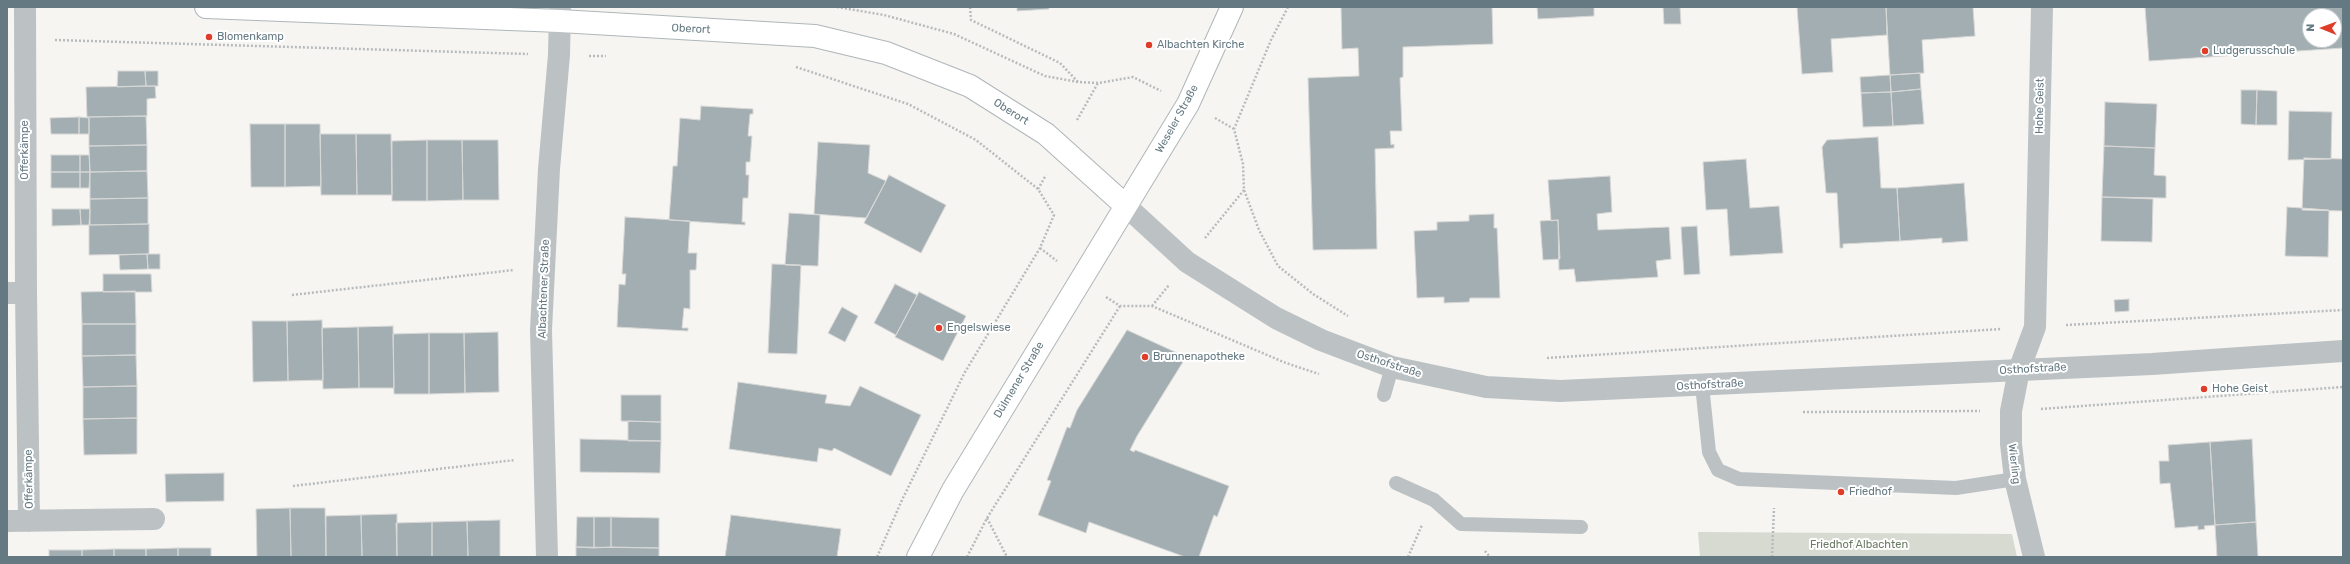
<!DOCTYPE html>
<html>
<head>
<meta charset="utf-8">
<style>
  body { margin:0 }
  #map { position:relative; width:2350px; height:564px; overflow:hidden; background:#f6f5f2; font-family:Rubik,sans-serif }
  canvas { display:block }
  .frame { position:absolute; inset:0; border:8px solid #657982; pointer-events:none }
  .north { position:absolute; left:2302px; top:8px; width:40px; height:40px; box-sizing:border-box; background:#fff; border:1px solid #c1c9cd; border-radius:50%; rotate:271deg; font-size:11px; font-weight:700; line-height:16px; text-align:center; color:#657982 }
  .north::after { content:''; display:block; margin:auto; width:14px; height:18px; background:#de3d29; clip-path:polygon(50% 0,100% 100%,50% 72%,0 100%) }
</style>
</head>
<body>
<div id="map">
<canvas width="2350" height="564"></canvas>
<div class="frame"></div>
<div class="north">N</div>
</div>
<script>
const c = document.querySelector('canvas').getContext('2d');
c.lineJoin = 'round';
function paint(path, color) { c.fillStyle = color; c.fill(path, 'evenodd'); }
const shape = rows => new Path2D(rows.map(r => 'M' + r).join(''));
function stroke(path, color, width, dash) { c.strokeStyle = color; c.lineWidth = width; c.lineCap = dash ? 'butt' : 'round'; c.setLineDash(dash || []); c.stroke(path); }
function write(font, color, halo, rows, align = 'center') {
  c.font = font + ' Rubik,sans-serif'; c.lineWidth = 4; c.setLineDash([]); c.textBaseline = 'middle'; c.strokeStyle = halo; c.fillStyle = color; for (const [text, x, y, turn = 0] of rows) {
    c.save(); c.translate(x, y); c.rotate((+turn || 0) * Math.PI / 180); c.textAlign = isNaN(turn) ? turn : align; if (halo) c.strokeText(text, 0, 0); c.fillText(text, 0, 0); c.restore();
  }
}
paint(shape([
  [1698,532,2012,534,2017,557,1700,557]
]), '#d6dad1');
const building = shape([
  [1017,7,1049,7,1049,9,1017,11,1017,7],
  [1341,7,1492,7,1493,44,1403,47,1403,77,1400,78,1402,131,1390,131,1391,145,1394,144,1394,148,1375,149,1377,249,1313,250,1308,78,1359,76,1358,48,1342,49,1341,7],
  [1537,7,1594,7,1594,16,1538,19,1537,7],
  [1663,7,1680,7,1681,24,1664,24,1663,7],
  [1797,7,1886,7,1887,35,1831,39,1833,72,1802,74,1797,7],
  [1886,7,1973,7,1975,36,1922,40,1924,73,1890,75,1886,7],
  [2145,7,2343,7,2343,48,2149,61,2145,7],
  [2310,16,2334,16,2334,40,2310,40,2310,16],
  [118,71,145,71,146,86,117,87,118,71],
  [145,71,158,71,158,86,146,86,145,71],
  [1920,73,1921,89,1891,92,1890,75,1920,73],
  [1890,75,1891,92,1861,93,1860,77,1890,75],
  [155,86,156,98,147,99,147,116,87,117,86,87,155,86],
  [1921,89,1924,124,1893,126,1891,92,1921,89],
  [2241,90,2257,90,2256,125,2241,124,2241,90],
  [2257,90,2277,91,2277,125,2256,125,2257,90],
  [1891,92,1893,126,1863,127,1861,93,1891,92],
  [2105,102,2157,104,2155,148,2104,146,2105,102],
  [701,106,753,109,753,114,750,114,748,136,752,136,750,162,746,162,746,175,749,175,748,198,743,198,742,222,745,222,745,225,669,220,673,166,677,166,680,118,700,120,701,106],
  [2289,111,2332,112,2331,159,2288,160,2289,111],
  [146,116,147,145,89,146,89,118,87,117,146,116],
  [79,117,79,134,51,134,50,118,79,117],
  [79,117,89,118,89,134,79,134,79,117],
  [250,124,285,124,285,187,251,187,250,124],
  [285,124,320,124,321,186,285,187,285,124],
  [320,134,356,134,357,195,321,195,320,134],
  [356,134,391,134,392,195,357,195,356,134],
  [1878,137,1881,188,1897,188,1900,241,1843,244,1843,248,1840,248,1837,193,1826,193,1822,147,1827,140,1878,137],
  [427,140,462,140,463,200,427,201,427,140],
  [427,140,427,201,392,201,392,141,427,140],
  [462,140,498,140,499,200,463,200,462,140],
  [818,142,870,145,868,173,886,181,866,218,814,214,818,142],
  [147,145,147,171,90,172,89,146,147,145],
  [2104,146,2155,148,2154,175,2166,176,2166,198,2102,197,2104,146],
  [51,155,80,155,80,172,51,172,51,155],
  [80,155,89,155,90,172,80,172,80,155],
  [2304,158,2343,159,2343,211,2302,210,2304,158],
  [1746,159,1750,208,1779,206,1783,253,1730,256,1727,209,1706,210,1703,162,1746,159],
  [147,171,148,198,90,199,90,172,147,171],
  [51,172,80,172,80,188,51,188,51,172],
  [80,172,90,172,89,188,80,188,80,172],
  [889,175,946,205,921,253,864,223,889,175],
  [1610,176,1612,212,1597,214,1598,230,1669,227,1671,259,1656,261,1658,277,1576,282,1574,269,1559,270,1558,220,1551,221,1548,180,1610,176],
  [1964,183,1968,241,1942,243,1942,238,1900,241,1897,188,1964,183],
  [2102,197,2153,199,2152,242,2101,241,2102,197],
  [148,198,148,224,88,225,90,224,90,199,148,198],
  [2287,207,2329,210,2328,257,2285,256,2287,207],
  [52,209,80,209,81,225,52,226,52,209],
  [80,209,90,209,89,225,81,225,80,209],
  [789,213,820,215,818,266,785,265,789,213],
  [1494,214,1494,228,1497,228,1500,298,1470,298,1469,302,1444,303,1444,297,1417,298,1414,231,1437,230,1437,222,1469,221,1469,215,1494,214],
  [625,217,690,221,688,253,697,253,696,270,690,270,690,309,684,308,682,328,688,328,688,331,617,327,619,284,625,285,626,274,622,274,625,217],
  [1558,220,1560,259,1543,260,1540,221,1558,220],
  [149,224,149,254,89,255,89,225,149,224],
  [1697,226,1700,274,1684,275,1681,227,1697,226],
  [147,254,160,254,160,269,148,269,147,254],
  [147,254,148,269,120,270,119,255,147,254],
  [772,264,801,265,797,354,768,353,772,264],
  [103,274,151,274,152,292,103,292,103,274],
  [895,284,917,295,896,335,874,323,895,284],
  [135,291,136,324,82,324,81,292,135,291],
  [919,292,966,316,943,361,895,337,919,292],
  [2129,299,2129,311,2115,312,2114,300,2129,299],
  [842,307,858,316,845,342,828,333,842,307],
  [322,320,323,380,288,381,287,321,322,320],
  [252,321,287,321,288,381,253,382,252,321],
  [82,324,136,324,136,355,82,356,82,324],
  [393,326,394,388,359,388,358,327,393,326],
  [358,327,359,388,323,389,322,328,358,327],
  [1127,330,1186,357,1137,436,1130,450,1134,452,1135,450,1229,486,1217,517,1214,515,1199,557,1185,557,1089,522,1086,533,1038,515,1051,481,1047,480,1067,427,1070,428,1077,410,1127,330],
  [498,332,499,392,465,393,464,333,498,332],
  [429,333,464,333,465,393,429,394,429,333],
  [429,333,429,394,394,394,393,334,429,333],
  [136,355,137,386,83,387,82,356,136,355],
  [738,382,827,395,825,403,850,406,860,386,921,415,891,476,834,448,832,451,819,448,817,462,729,449,738,382],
  [137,386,137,418,83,419,83,387,137,386],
  [621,395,661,395,661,422,621,421,621,395],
  [137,418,137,454,84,455,83,419,137,418],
  [628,421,661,422,661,441,628,441,628,421],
  [580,439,661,441,660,473,580,472,580,439],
  [2252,439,2256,522,2215,525,2210,442,2252,439],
  [2210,442,2215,525,2204,526,2205,529,2198,530,2198,526,2175,528,2170,483,2160,484,2159,461,2169,461,2168,445,2210,442],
  [224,473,224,501,166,502,165,474,224,473],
  [290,508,325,508,326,557,291,557,290,508],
  [290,508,291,557,257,557,256,509,290,508],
  [397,514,397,557,362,557,361,515,397,514],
  [361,515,362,557,326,557,326,516,361,515],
  [731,515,841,529,837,557,725,557,731,515],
  [577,517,594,517,594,548,576,547,577,517],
  [594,517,611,517,611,547,594,548,594,517],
  [611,517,659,518,659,548,611,547,611,517],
  [500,520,500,557,468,557,467,521,500,520],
  [467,521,468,557,432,557,432,522,467,521],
  [432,522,432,557,397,557,396,523,432,522],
  [2256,522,2258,557,2217,557,2215,525,2256,522],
  [576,547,659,548,659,557,576,557,576,547],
  [178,548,211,548,211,557,178,557,178,548],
  [178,548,178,557,146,557,146,549,178,548],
  [114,549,114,557,82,557,82,550,114,549],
  [114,549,146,549,146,557,114,557,114,549],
  [49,550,82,550,82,557,49,557,49,550]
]);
paint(building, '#a3aeb2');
stroke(building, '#d7d7d5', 1);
const secondary = shape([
  [206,7,560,21,815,36,886,53,970,86,1046,134,1126,206],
  [918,557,953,490,1188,104,1232,7]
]);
stroke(secondary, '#afb6b9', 24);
stroke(shape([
  [837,7,884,15,954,34,1045,76,1078,82,1099,83,1133,77,1161,91],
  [970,7,971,20,1060,63,1078,82],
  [1288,7,1271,40,1234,129,1243,164,1244,190,1259,230,1278,266,1313,294,1348,316],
  [55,40,528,54],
  [589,56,606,56],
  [796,67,908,104,976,140,1038,189,1054,215,1040,248,965,372,902,500,877,557],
  [1215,118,1234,129],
  [1077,120,1098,83],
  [1038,189,1046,175],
  [1205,238,1244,190],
  [1040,248,1057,261],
  [292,295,514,270],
  [1106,297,1120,306,1152,306,1286,363,1319,374],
  [1152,306,1169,285],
  [2066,325,2343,310],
  [1547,358,2001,329],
  [2041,409,2343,387],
  [1803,412,1980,411],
  [293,486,515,460],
  [987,518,1007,557],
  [1485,551,1490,557],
  [967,557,987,518,1120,306],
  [1408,557,1422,525],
  [1772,557,1774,508]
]), '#b7bbbc', 2.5, [2, 2]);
stroke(shape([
  [1702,385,1709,452,1718,470,1739,479,1956,488,2015,479],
  [1384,395,1392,367],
  [1396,483,1434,500,1461,524,1581,527]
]), '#bcc2c4', 14);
stroke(shape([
  [7,293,26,293,25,7],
  [26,293,29,521],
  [7,521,154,519],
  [547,557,541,330,549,169,559,55,560,7],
  [2034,557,2015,479,2011,444,2011,411,2019,370,2035,327,2042,7]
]), '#bcc2c4', 22);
stroke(shape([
  [1126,206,1187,262,1276,318,1321,340,1392,367,1486,387,1560,391,2152,364,2343,351]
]), '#bcc2c4', 22);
stroke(secondary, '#fff', 22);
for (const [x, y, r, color] of [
  [209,37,4,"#de3d29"],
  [1149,45,4,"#de3d29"],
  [2205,51,4,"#de3d29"],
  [939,328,4,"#de3d29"],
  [1145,357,4,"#de3d29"],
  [2204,389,4,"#de3d29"],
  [1841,492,4,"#de3d29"]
]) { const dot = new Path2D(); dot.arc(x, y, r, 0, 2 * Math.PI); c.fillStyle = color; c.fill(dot); stroke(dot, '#fff', 1.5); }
write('11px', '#657982', '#fff', [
  ["Oberort",691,29,3],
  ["Hohe Geist",2040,106,-89],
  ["Oberort",1011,112,32],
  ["Weseler Straße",1177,119,-61],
  ["Offerkämpe",25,150,-90],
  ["Albachtener Straße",544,289,-88],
  ["Osthofstraße",1389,364,18],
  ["Osthofstraße",2033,369,-3],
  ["Dülmener Straße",1019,380,-59],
  ["Osthofstraße",1710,385,-3],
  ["Wierling",2014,464,83],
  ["Offerkämpe",29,479,-91]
]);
write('11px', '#657982', '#fff', [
  ["Blomenkamp",217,37],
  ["Albachten Kirche",1157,45],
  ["Ludgerusschule",2213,51],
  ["Engelswiese",947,328],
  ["Brunnenapotheke",1153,357],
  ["Hohe Geist",2212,389],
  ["Friedhof",1849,492]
], 'left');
write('11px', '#6b7a64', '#fff', [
  ["Friedhof Albachten",1859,545]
]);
</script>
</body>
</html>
